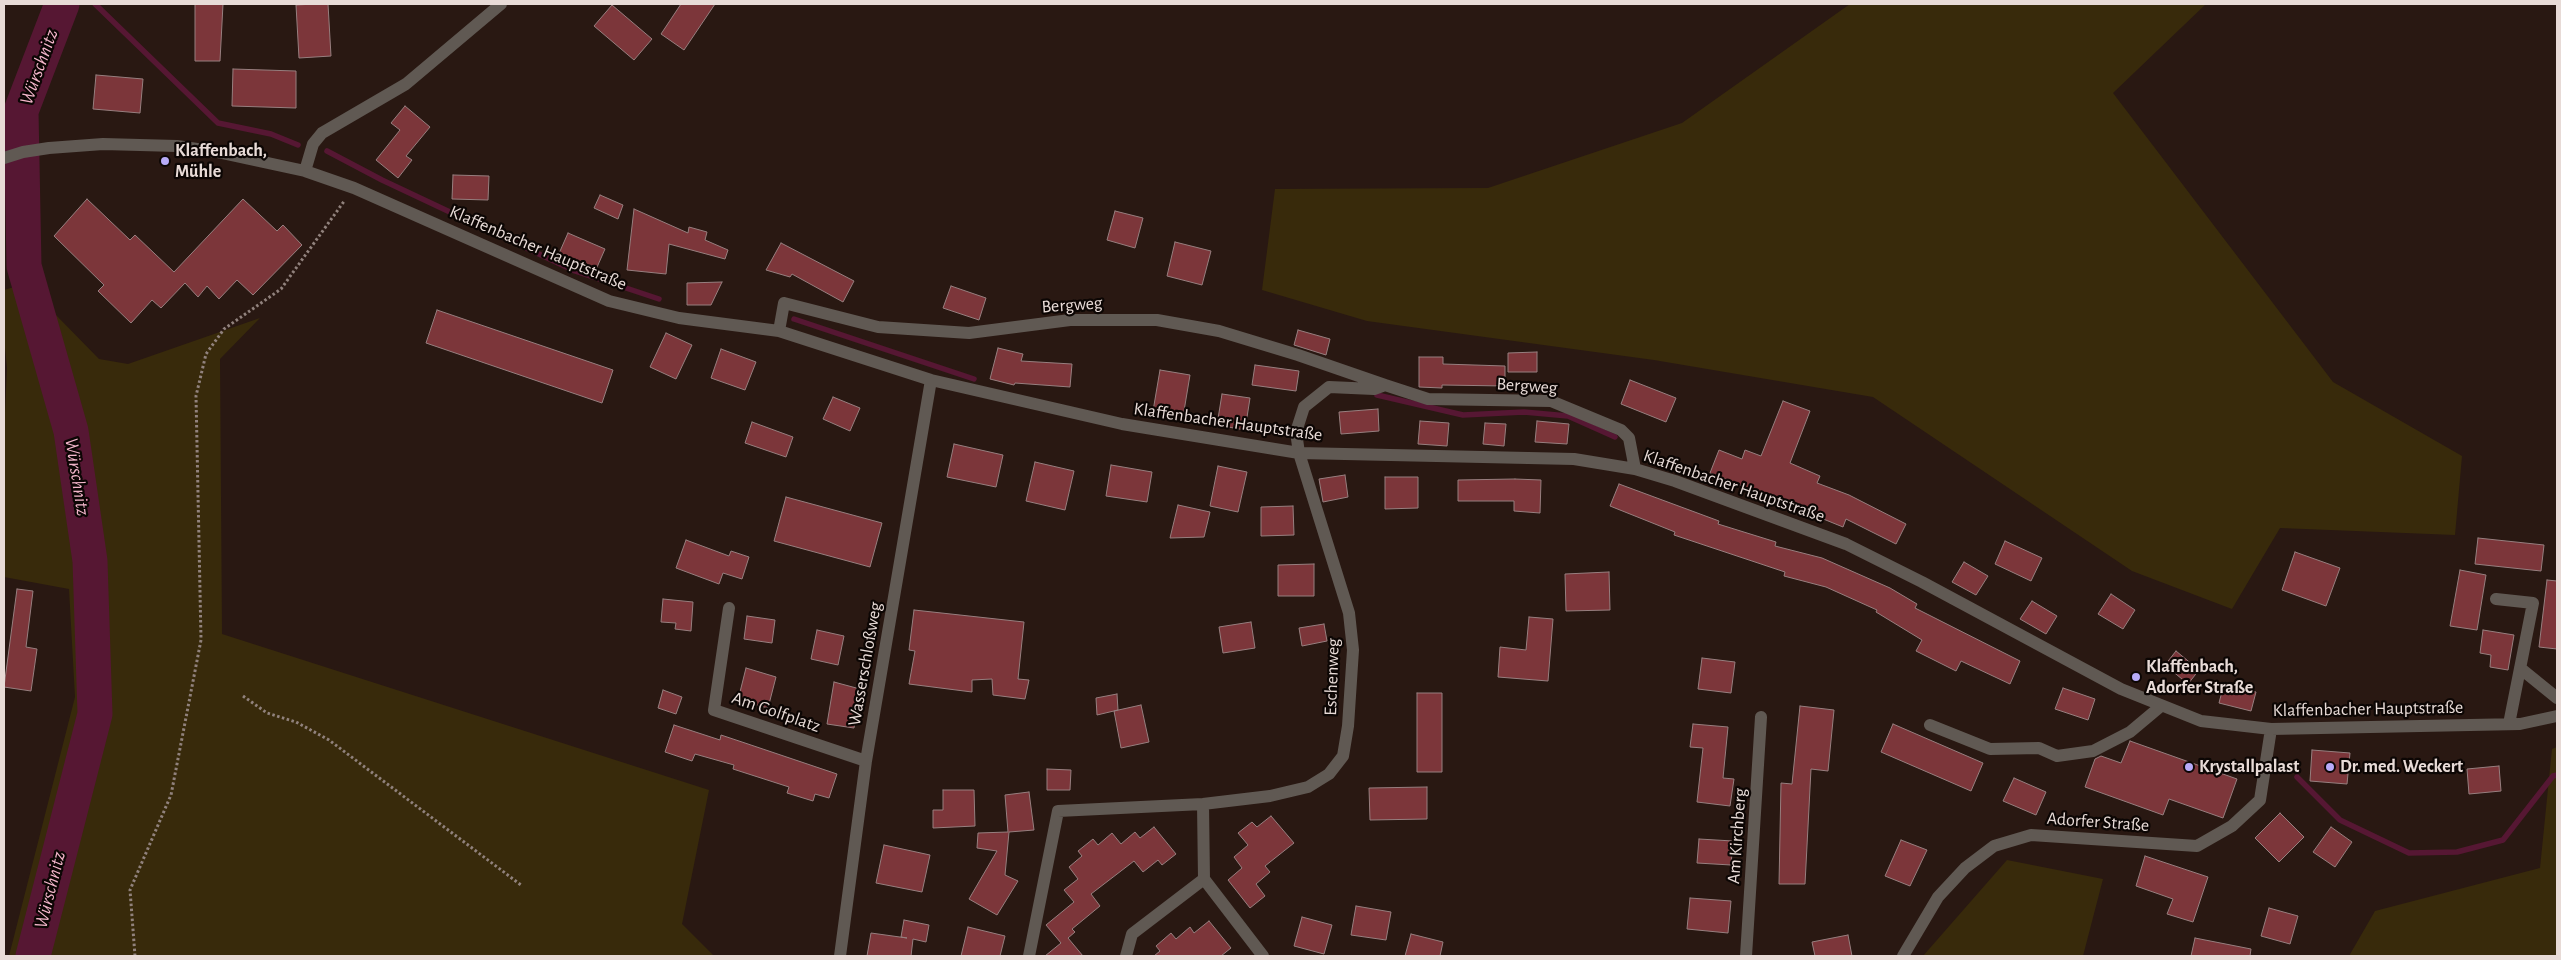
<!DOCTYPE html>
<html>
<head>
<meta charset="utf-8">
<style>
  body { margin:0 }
  #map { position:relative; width:2561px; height:960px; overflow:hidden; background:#291812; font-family:"Alegreya Sans",sans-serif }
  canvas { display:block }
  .frame { position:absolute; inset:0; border:5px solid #e8dbd7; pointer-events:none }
</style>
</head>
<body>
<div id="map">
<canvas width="2561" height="960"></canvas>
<div class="frame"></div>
</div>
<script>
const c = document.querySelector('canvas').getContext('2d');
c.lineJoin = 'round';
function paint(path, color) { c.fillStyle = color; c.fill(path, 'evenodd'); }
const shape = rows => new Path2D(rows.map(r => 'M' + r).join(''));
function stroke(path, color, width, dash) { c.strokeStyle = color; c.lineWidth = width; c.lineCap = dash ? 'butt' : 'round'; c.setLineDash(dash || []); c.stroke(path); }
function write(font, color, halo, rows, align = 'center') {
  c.font = font + ' "Alegreya Sans",sans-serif'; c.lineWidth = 4.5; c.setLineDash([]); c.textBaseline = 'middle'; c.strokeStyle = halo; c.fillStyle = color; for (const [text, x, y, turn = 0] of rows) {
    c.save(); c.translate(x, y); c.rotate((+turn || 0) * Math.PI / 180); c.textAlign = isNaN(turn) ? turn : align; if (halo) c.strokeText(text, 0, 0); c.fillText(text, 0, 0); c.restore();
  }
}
paint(shape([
  [1850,4,2206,4,2113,93,2333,382,2462,456,2455,535,2280,528,2232,609,2132,571,1873,397,1654,360,1367,321,1262,290,1275,189,1488,188,1682,123],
  [41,279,54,313,99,359,128,364,260,318,220,359,222,634,709,790,682,924,714,956,9,956,75,697,69,589,4,577,4,434,7,368,4,338,4,290],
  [2557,747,2557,956,2349,956,2375,911,2540,868,2552,749],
  [2007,860,2103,879,2083,956,1923,956]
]), '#382a0b');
stroke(shape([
  [95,4,218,123,271,134,298,145],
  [327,151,382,180,575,271,659,299],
  [794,319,974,379],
  [1377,395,1463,415,1524,412,1568,416,1615,437],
  [2297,777,2340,820,2409,853,2457,852,2503,840,2553,776,2557,775]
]), '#561733', 5.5);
stroke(shape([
  [33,956,95,714,90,561,71,431,24,266,21,111,62,4]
]), '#561733', 35);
const building = shape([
  [195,4,223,4,220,61,195,61,195,4],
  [315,4,328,4,331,56,299,58,296,5,315,4],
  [681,4,715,4,684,50,661,34,681,4],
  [612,5,652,39,634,60,594,26,612,5],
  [233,69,296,71,296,108,232,106,233,69],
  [96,75,143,79,140,113,93,109,96,75],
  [405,106,430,127,406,156,412,160,398,178,376,160,400,130,391,123,405,106],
  [453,175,489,176,488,200,452,199,453,175],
  [600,195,623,205,618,219,594,208,600,195],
  [87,199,130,240,135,235,174,272,243,199,277,231,283,225,302,245,253,295,237,280,219,299,207,286,198,297,185,283,161,308,152,300,131,323,98,291,104,285,54,236,87,199],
  [634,209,688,233,689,227,707,232,705,240,728,250,725,259,669,244,666,274,627,270,634,209],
  [1115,211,1143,218,1135,248,1107,240,1115,211],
  [568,233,605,249,594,274,557,258,568,233],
  [1175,242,1211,251,1202,285,1167,276,1175,242],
  [781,243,854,281,843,302,792,274,790,277,766,270,781,243],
  [722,282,711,305,687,305,687,283,722,282],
  [951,286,986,298,979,320,943,308,951,286],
  [437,310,613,370,602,403,426,343,437,310],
  [1298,330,1330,339,1326,355,1294,345,1298,330],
  [666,333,692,345,676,379,650,367,666,333],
  [998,348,1023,354,1021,361,1072,364,1070,387,1015,383,1014,385,990,379,998,348],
  [721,349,756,362,745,390,711,378,721,349],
  [1537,352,1537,372,1508,372,1508,353,1537,352],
  [1419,357,1443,357,1443,364,1505,366,1505,386,1442,385,1442,388,1419,387,1419,357],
  [1255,365,1299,371,1296,391,1252,385,1255,365],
  [1160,370,1190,375,1183,417,1153,411,1160,370],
  [1630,380,1676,398,1666,422,1621,404,1630,380],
  [1222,394,1250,398,1245,430,1217,425,1222,394],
  [833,397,860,408,850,431,823,419,833,397],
  [1783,401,1810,411,1790,463,1820,476,1817,483,1849,495,1906,524,1896,544,1846,519,1843,527,1710,473,1719,450,1742,459,1745,450,1761,456,1783,401],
  [1378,409,1379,431,1341,434,1339,412,1378,409],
  [1420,421,1449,423,1447,446,1418,444,1420,421],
  [1537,421,1569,424,1567,444,1535,442,1537,421],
  [752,422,793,437,786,457,745,443,752,422],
  [1485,423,1506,424,1504,446,1483,444,1485,423],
  [954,444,1003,455,996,487,947,477,954,444],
  [1035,462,1074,471,1065,510,1026,501,1035,462],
  [1111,465,1152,472,1147,502,1106,496,1111,465],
  [1218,466,1247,472,1238,512,1210,506,1218,466],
  [1345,475,1348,497,1323,502,1319,479,1345,475],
  [1385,477,1418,477,1418,508,1385,509,1385,477],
  [1515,479,1541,480,1540,513,1514,511,1514,501,1458,501,1458,480,1515,479],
  [1619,484,1719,521,1718,524,1776,542,1775,546,1822,558,1890,588,1917,604,1915,608,2020,661,2010,684,1961,661,1956,671,1916,651,1922,640,1876,612,1877,610,1826,587,1784,576,1785,572,1674,535,1675,532,1610,506,1619,484],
  [786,497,882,523,870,567,774,541,786,497],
  [1178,505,1210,512,1204,537,1170,538,1178,505],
  [1293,506,1294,535,1261,536,1261,507,1293,506],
  [2478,538,2544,545,2541,571,2475,564,2478,538],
  [686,540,729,556,731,551,749,557,742,579,723,573,719,584,676,568,686,540],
  [2005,541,2042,558,2031,581,1995,564,2005,541],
  [2295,552,2340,568,2326,606,2282,590,2295,552],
  [1964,562,1988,576,1976,595,1952,582,1964,562],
  [1314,564,1314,596,1278,596,1278,565,1314,564],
  [2460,570,2486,575,2477,630,2450,626,2460,570],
  [1609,572,1610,610,1566,611,1565,574,1609,572],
  [2547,580,2557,581,2557,649,2539,647,2547,580],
  [17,589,33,591,26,647,37,649,31,691,4,687,17,589],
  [2111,594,2135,610,2123,629,2098,614,2111,594],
  [663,599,693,602,691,631,675,629,676,623,661,622,663,599],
  [2032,601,2057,616,2046,634,2020,619,2032,601],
  [914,610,1024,622,1018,679,1029,680,1025,699,993,695,992,679,972,680,972,692,909,684,915,651,909,650,914,610],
  [747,616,775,620,772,643,744,639,747,616],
  [1529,617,1553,619,1548,681,1498,677,1500,647,1526,650,1529,617],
  [1251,622,1255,648,1223,653,1219,627,1251,622],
  [1324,624,1327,641,1302,646,1299,628,1324,624],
  [817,630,844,636,838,665,811,659,817,630],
  [2483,630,2514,635,2508,670,2490,667,2491,655,2480,653,2483,630],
  [2176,651,2199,670,2188,684,2165,665,2176,651],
  [1702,658,1735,662,1731,693,1698,689,1702,658],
  [746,668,776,677,768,708,738,700,746,668],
  [834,682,860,689,854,728,827,724,834,682],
  [2224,684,2256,692,2251,711,2219,703,2224,684],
  [2063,688,2095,699,2088,720,2055,709,2063,688],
  [663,690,682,697,676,714,658,708,663,690],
  [1417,693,1442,693,1442,772,1417,772,1417,693],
  [1117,694,1118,710,1097,715,1096,698,1117,694],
  [1141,705,1149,742,1121,748,1114,711,1141,705],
  [1800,706,1834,710,1828,771,1811,769,1805,884,1779,884,1781,783,1792,784,1800,706],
  [1693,724,1728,727,1723,778,1734,779,1730,806,1697,802,1703,748,1690,747,1693,724],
  [1893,724,1983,763,1971,791,1881,752,1893,724],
  [674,725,720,740,721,735,742,742,837,774,829,798,815,794,813,801,787,793,789,787,733,769,734,765,695,754,692,761,665,752,674,725],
  [2130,741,2237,779,2223,818,2169,799,2163,815,2085,787,2095,759,2101,756,2121,763,2130,741],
  [2312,750,2350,753,2347,784,2310,781,2312,750],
  [2499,766,2501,791,2469,794,2467,769,2499,766],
  [1047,769,1071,770,1070,790,1047,790,1047,769],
  [2014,778,2046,792,2036,815,2003,801,2014,778],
  [1427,787,1427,819,1370,820,1369,788,1427,787],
  [943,790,974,790,975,826,933,828,933,810,943,810,943,790],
  [1029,792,1034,830,1009,832,1005,875,1018,881,997,915,969,899,997,851,977,848,978,833,1008,832,1005,795,1029,792],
  [2280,813,2304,837,2279,862,2255,838,2280,813],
  [1271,816,1294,843,1265,866,1270,872,1256,884,1265,896,1250,908,1228,880,1242,868,1234,857,1248,845,1238,833,1252,822,1257,827,1271,816],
  [1154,827,1176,854,1162,865,1158,860,1143,872,1134,861,1091,894,1100,906,1072,929,1075,932,1068,938,1083,956,1045,956,1061,943,1046,925,1074,902,1064,890,1078,879,1069,867,1082,856,1078,851,1093,839,1098,845,1112,833,1121,844,1135,832,1140,838,1154,827],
  [2331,827,2352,842,2335,867,2313,852,2331,827],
  [1699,839,1733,841,1731,865,1697,863,1699,839],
  [1901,840,1927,850,1910,886,1885,876,1901,840],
  [884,845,930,855,922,892,876,883,884,845],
  [2145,856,2208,877,2193,922,2167,914,2173,899,2136,886,2145,856],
  [1690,898,1731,901,1728,933,1687,929,1690,898],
  [1356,906,1391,912,1386,940,1351,935,1356,906],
  [2269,908,2298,916,2290,944,2261,936,2269,908],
  [1302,917,1332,925,1324,954,1294,946,1302,917],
  [904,920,929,925,926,942,913,939,911,956,867,956,871,933,907,938,901,937,904,920],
  [1209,921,1231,948,1221,956,1154,956,1160,951,1156,946,1171,933,1176,939,1190,927,1194,933,1209,921],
  [968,927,1005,936,1000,956,961,956,968,927],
  [1411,934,1443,942,1440,956,1405,956,1411,934],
  [1848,935,1852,956,1815,956,1812,942,1848,935],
  [2195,938,2251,949,2250,956,2191,956,2195,938]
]);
paint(building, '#7c363a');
stroke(building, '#977f7f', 1);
stroke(shape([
  [243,696,267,713,296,722,329,740,521,885],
  [135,956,130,890,171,795,201,640,196,396,206,354,224,329,281,289,345,200]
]), '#91827d', 3, [2.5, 2.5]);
stroke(shape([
  [4,158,23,152,49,148,103,144,177,146,217,152,305,171,354,188,609,301,679,318,779,331,931,380,1122,424,1299,453,1574,459,1635,469,1675,481,1846,544,1922,582,2121,689,2201,721,2271,729,2520,724,2557,716],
  [305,171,313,144,322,133,406,84,501,4],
  [779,331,784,303,878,327,969,333,1070,320,1157,320,1219,331,1298,355,1385,385],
  [2496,599,2533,603,2509,724],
  [729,608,714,710,866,761],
  [2520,668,2557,698],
  [1930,725,1990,749,2039,748,2057,756,2093,751,2130,732,2161,706],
  [1204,879,1263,956],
  [840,956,866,761,931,380],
  [1029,956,1058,811,1203,804,1270,796,1308,787,1329,774,1343,756,1348,726,1353,650,1349,613,1299,453,1296,432,1304,407,1329,387,1374,389,1385,385,1428,399,1551,401,1621,430,1629,438,1635,469],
  [1126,956,1132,934,1204,879,1203,804],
  [1746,956,1761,717],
  [1903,956,1938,897,1965,868,1994,846,2031,835,2197,846,2232,826,2260,800,2271,729]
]), '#605953', 12);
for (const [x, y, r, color] of [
  [165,161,5,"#b8abf7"],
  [2136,677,5,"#b8abf7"],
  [2189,767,5,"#b8abf7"],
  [2330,767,5,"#b8abf7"]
]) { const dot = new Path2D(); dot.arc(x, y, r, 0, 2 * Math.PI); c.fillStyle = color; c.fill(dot); stroke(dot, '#0c0604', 2); }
write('bold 18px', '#e8dbd7', '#0c0604', [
  ["Klaffenbach,",175,151],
  ["Mühle",175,172],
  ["Klaffenbach,",2146,667],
  ["Adorfer Straße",2146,688],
  ["Krystallpalast",2199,767],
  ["Dr. med. Weckert",2340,767]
], 'left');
write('18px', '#e8dbd7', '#0c0604', [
  ["Klaffenbacher Hauptstraße",538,248,23],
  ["Bergweg",1072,305,-4],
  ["Bergweg",1527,386,4],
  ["Klaffenbacher Hauptstraße",1228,422,8],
  ["Klaffenbacher Hauptstraße",1734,486,19],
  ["Wasserschloßweg",865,664,-80],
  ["Eschenweg",1332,677,-88],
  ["Klaffenbacher Hauptstraße",2368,709,-1],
  ["Am Golfplatz",776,712,19],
  ["Adorfer Straße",2098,822,4],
  ["Am Kirchberg",1737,836,-86]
]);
write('italic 19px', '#f4b6cb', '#0c0604', [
  ["Würschnitz",39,67,-70],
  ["Würschnitz",77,477,81],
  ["Würschnitz",50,890,-76]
]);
</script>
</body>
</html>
